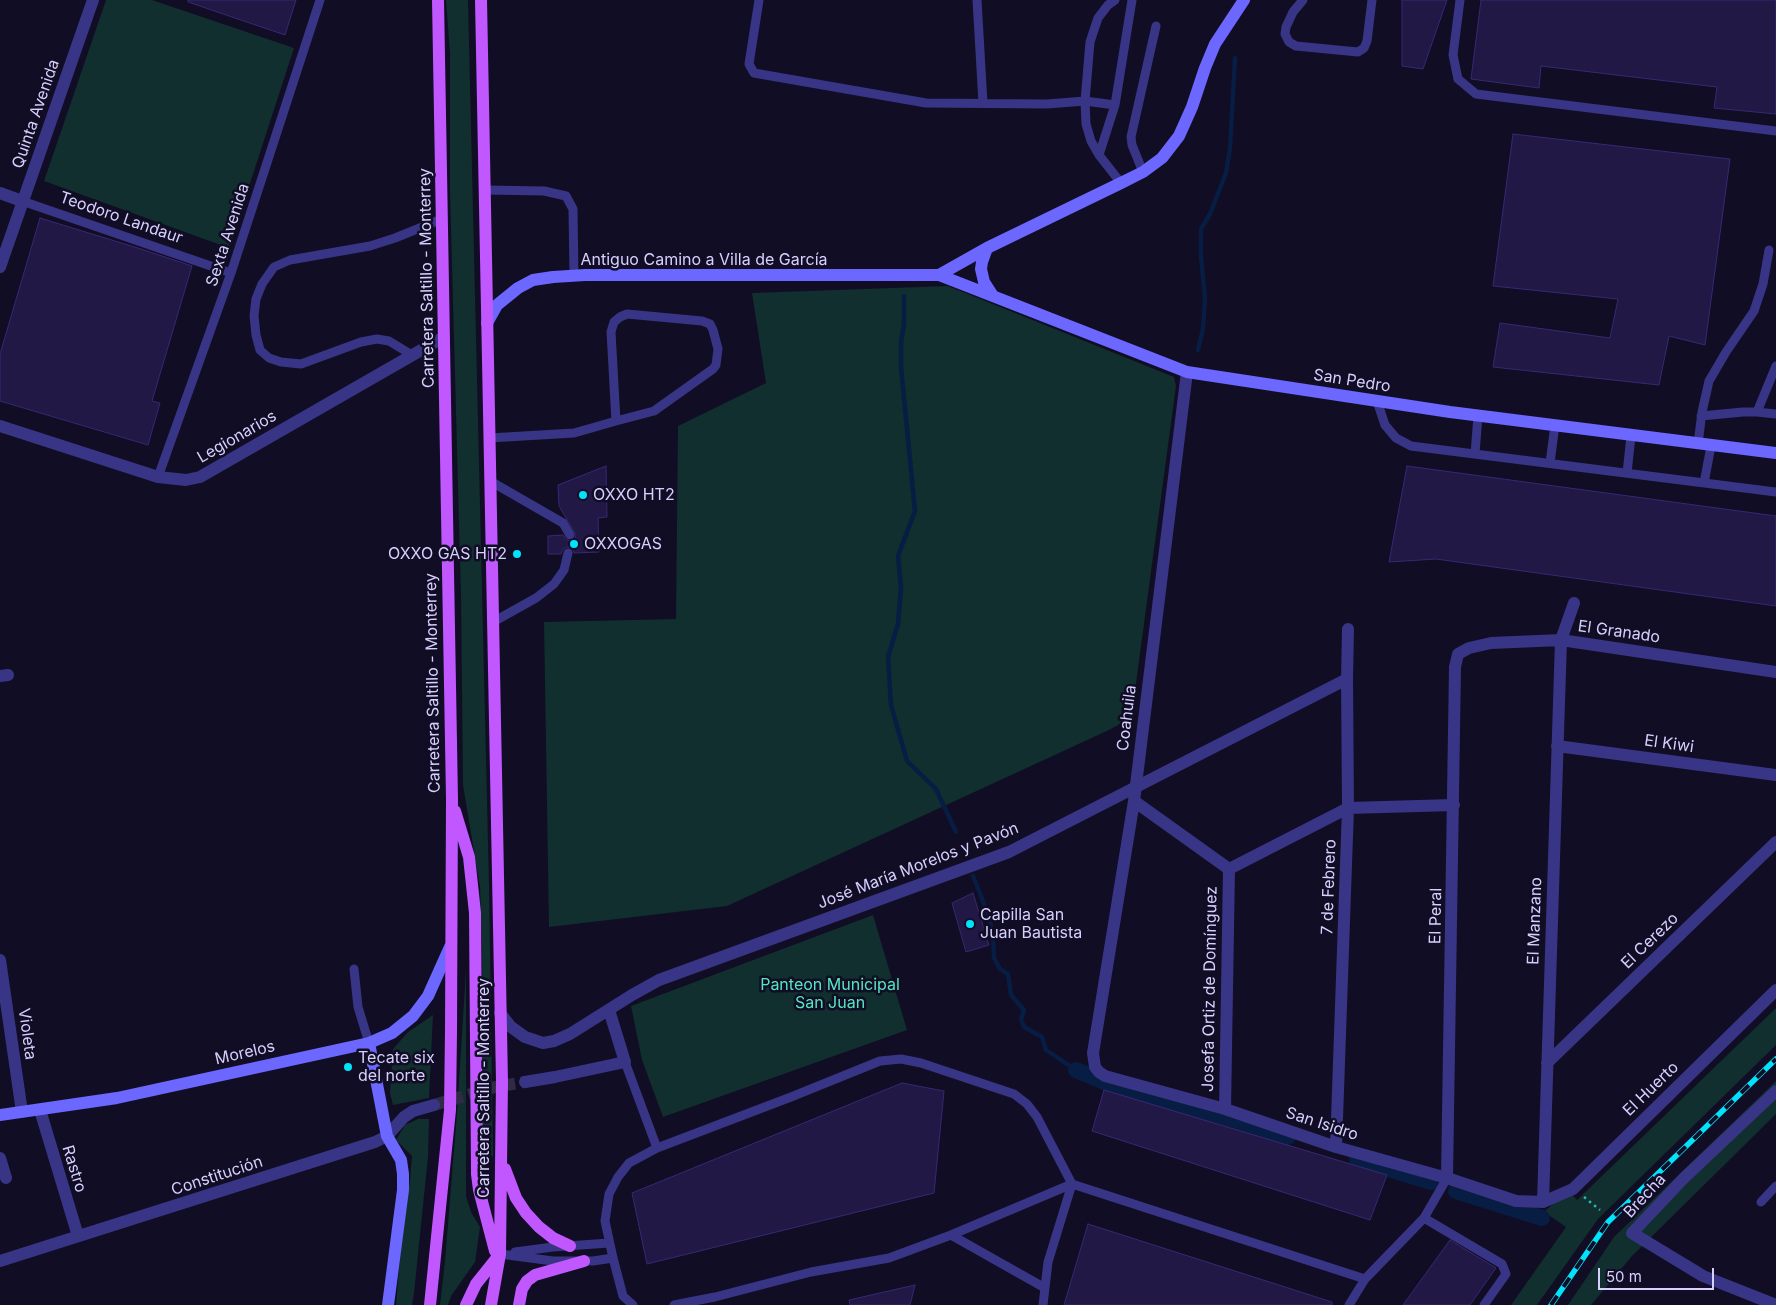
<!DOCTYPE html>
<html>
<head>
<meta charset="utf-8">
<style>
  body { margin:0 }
  #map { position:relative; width:1776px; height:1305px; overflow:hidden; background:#110d24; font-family:Inter,sans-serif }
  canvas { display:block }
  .scale { position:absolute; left:1598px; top:1268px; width:116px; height:22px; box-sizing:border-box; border:2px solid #d6d0ff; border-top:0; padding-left:6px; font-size:15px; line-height:18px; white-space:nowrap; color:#d6d0ff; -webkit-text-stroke:4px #110d24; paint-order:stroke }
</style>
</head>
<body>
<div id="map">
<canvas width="1776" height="1305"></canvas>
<div class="scale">50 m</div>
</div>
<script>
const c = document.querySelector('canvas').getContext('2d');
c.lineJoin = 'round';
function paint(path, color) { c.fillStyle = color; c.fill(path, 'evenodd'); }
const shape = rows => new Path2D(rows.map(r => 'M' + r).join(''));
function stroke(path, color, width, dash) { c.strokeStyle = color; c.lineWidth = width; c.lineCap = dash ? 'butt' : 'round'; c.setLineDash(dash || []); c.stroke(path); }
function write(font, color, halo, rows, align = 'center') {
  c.font = font + ' Inter,sans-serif'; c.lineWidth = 5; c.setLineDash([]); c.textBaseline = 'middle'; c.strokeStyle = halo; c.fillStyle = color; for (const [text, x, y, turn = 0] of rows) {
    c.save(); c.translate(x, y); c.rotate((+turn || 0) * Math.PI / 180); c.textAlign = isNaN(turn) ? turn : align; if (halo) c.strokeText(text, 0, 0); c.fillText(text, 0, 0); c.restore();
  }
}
paint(shape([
  [106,0,152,0,294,48,229,248,44,181],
  [446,0,468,0,489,884,493,1157,485,1149,483,1131,482,942,480,887,463,785,461,596,450,192,450,54],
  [948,286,1174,377,1176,386,1132,713,1129,719,1109,730,727,906,549,927,544,622,676,619,678,426,766,383,752,293],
  [873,915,907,1030,663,1117,642,1060,631,1006],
  [466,970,466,1196,471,1212,480,1227,475,1262,451,1296,448,1305,440,1305,445,1261,457,1113],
  [1776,1008,1776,1045,1598,1219,1537,1305,1511,1305,1566,1227,1544,1212,1568,1190,1577,1200],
  [433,1015,429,1098,393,1105,390,1093,393,1049,408,1032],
  [1776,1081,1776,1114,1632,1256,1591,1305,1568,1305,1614,1237],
  [418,1119,429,1119,428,1157,414,1293,412,1305,396,1305,402,1231,410,1180,412,1156,396,1140,405,1125]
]), '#102f2e');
stroke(shape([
  [904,296,904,325,901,342,901,367,915,511,898,556,901,588,898,624,888,657,891,705,907,761,936,789,956,832],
  [1198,350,1203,329,1205,299,1201,256,1201,229,1210,214,1226,173,1230,148,1235,58],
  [973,876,988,914,993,934,994,958,1000,969,1008,974,1011,995,1024,1010,1021,1019,1024,1027,1042,1037,1046,1050,1076,1070]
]), '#071d44', 4.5);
stroke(shape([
  [1076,1070,1119,1088,1231,1119,1288,1137],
  [1357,1159,1431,1182],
  [1456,1191,1542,1218]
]), '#071d44', 16);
const building = shape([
  [188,0,296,0,285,35,188,2,188,0],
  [1402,0,1447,0,1423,69,1402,66,1402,0],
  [1481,0,1776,0,1776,114,1714,108,1717,87,1541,66,1539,88,1471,79,1481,0],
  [1513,134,1730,159,1705,345,1669,336,1659,385,1493,367,1500,323,1610,338,1618,299,1493,286,1513,134],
  [40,218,141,249,192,266,152,401,160,403,148,445,0,401,0,354,40,218],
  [606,466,607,517,598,518,599,552,574,553,572,548,567,547,563,549,561,554,548,554,548,536,563,535,567,540,571,541,574,540,576,535,559,506,558,485,606,466],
  [1407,466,1776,516,1776,606,1436,559,1389,562,1407,466],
  [973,893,989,945,966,952,952,903,973,893],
  [902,1083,944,1091,934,1193,647,1264,632,1193,902,1083],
  [1104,1090,1387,1175,1370,1220,1092,1131,1104,1090],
  [1088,1224,1332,1302,1332,1305,1064,1305,1088,1224],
  [1450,1240,1496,1268,1470,1305,1403,1305,1450,1240],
  [915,1285,910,1305,850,1305,849,1300,915,1285]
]);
paint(building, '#211846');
stroke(building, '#372974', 1);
stroke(shape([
  [434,1105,495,1087,525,1082]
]), '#2f2a45', 12, [12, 6]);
stroke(shape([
  [1584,1197,1600,1210]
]), '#28bcb2', 2.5, [2.5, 4]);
stroke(shape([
  [759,0,749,64,754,73,926,103,1047,104,1085,101,1086,124,1091,141,1099,155,1121,183],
  [977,0,983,103],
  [1115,0,1108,5,1098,18,1090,42,1085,101,1115,105,1132,0],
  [1303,0,1293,12,1286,27,1285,34,1289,42,1296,46,1358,52,1364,48,1367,41,1372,0],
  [1460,0,1453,55,1458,79,1476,94,1776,131],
  [1099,155,1115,105],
  [1143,172,1132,145,1131,137,1156,26],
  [485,190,544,191,566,196,573,209,574,276],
  [22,201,231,273],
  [412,355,389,341,377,339,361,342,301,364,281,362,269,358,260,350,256,335,254,316,256,299,262,284,274,267,290,260,370,246,395,238,442,219],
  [1377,401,1385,425,1396,438,1411,446,1776,492],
  [1757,412,1776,414],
  [1701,416,1743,412,1757,412,1776,366],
  [489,438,574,433,616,421,654,411,713,369,716,365,718,349,713,330,710,324,702,321,627,314,620,317,614,322,611,332,616,421],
  [1698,444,1702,412,1709,381,1726,352,1754,311,1763,284,1769,250],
  [1475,454,1478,415],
  [1550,463,1555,425],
  [1627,473,1631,436],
  [158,477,231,273,320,0],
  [490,481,563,523,570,535],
  [1704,483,1711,446],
  [493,622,536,598,554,584,564,570,568,553],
  [354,969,358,1007,369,1043],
  [625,1062,657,1148],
  [1761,1202,1776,1186],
  [1424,1218,1502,1264,1506,1274,1484,1305],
  [951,1235,1045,1288],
  [515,1252,553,1247,609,1243],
  [500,1254,553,1261,593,1261,613,1258],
  [633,1305,623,1296,613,1258,605,1221,609,1194,618,1177,629,1163,657,1148,791,1097,880,1061,901,1059,921,1063,1014,1094,1027,1104,1037,1117,1072,1184,1048,1262,1043,1305],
  [674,1305,715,1297,811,1272,889,1258,951,1235,1072,1184,1365,1279,1424,1218,1447,1178],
  [1349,1305,1365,1279]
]), '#383586', 9);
stroke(shape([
  [0,193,22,201],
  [0,267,93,0],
  [1187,372,1134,801,1093,1053,1095,1067,1099,1072,1105,1076,1225,1109,1336,1147,1447,1178,1516,1201,1543,1202,1573,1189,1776,990],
  [0,426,158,477,186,480,200,477,444,337],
  [0,676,8,675],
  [1557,746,1776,775],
  [1134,801,1229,869],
  [1229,869,1348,808,1454,805],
  [0,960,22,1112],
  [500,1013,511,1027,525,1037,543,1043,554,1041,570,1034,632,995,659,980,1009,852,1347,679],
  [1547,1063,1776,842],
  [525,1082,555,1077,625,1062,609,1010],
  [1776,1091,1683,1179,1632,1233,1703,1276,1776,1305],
  [1225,1109,1229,869],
  [40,1110,78,1236],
  [1336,1147,1348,808,1347,679,1348,629],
  [0,1158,6,1178],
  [1447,1178,1455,667,1458,654,1469,648,1491,643,1561,640,1776,672],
  [1543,1202,1561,640,1574,603],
  [0,1261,375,1142,387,1136,404,1117,413,1111,434,1105]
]), '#383586', 12);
stroke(shape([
  [987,248,982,262,981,269,984,282,993,296],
  [939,275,987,248,1121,183,1143,172,1162,158,1179,136,1192,107,1205,68,1215,44,1244,0],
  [487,323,497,305,518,288,533,280,553,277,585,275,939,275,1187,372,1450,412,1776,453],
  [369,1043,387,1136,401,1160,403,1174,403,1190,388,1305],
  [0,1115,117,1098,369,1043,392,1033,413,1016,428,996,450,947]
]), '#6b67ff', 12);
stroke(shape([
  [481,0,502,1081,500,1254,491,1305],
  [455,811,469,857,475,913,477,1174,479,1190,495,1251,499,1254],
  [505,1169,516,1198,526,1213,539,1227,553,1238,570,1246],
  [430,1305,450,1110,451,1031,452,799,438,0],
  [466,1305,476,1284,500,1254],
  [519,1305,522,1289,527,1281,535,1275,584,1261]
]), '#c057ff', 12);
const rail = shape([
  [1551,1305,1608,1222,1776,1059]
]);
stroke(rail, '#00e3fb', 5.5);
stroke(rail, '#110d24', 4, [11]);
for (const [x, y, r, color] of [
  [583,495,5,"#00e3fb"],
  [574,544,5,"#00e3fb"],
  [517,554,5,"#00e3fb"],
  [970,924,5,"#00e3fb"],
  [348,1067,5,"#00e3fb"]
]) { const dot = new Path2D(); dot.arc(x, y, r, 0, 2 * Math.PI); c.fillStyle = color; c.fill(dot); stroke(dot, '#110d24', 2); }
write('16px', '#d6d0ff', '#110d24', [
  ["Quinta Avenida",36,114,-71],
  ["Teodoro Landaur",121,218,19],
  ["Sexta Avenida",228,235,-72],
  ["Antiguo Camino a Villa de García",704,260],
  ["Carretera Saltillo - Monterrey",427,278,-91],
  ["San Pedro",1352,381,9],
  ["Legionarios",237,437,-30],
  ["El Granado",1619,632,8],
  ["Carretera Saltillo - Monterrey",433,683,-91],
  ["Coahuila",1127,718,-83],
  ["El Kiwi",1669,744,8],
  ["José María Morelos y Pavón",918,866,-21],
  ["7 de Febrero",1329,887,-88],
  ["El Peral",1436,916,-89],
  ["El Manzano",1535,921,-88],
  ["El Cerezo",1650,941,-44],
  ["Josefa Ortiz de Domínguez",1210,989,-89],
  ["Violeta",27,1034,82],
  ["Morelos",245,1053,-13],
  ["Carretera Saltillo - Monterrey",484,1088,-90],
  ["El Huerto",1651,1089,-44],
  ["San Isidro",1322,1124,18],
  ["Rastro",74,1169,73],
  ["Constitución",217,1176,-18],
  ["Brecha",1645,1196,-47]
]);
write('16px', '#d6d0ff', '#110d24', [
  ["OXXO HT2",593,495],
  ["OXXOGAS",584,544],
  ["OXXO GAS HT2",507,554,"right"],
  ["Capilla San",980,915],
  ["Juan Bautista",980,933],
  ["Tecate six",358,1058],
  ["del norte",358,1076]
], 'left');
write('16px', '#55e6c1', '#110d24', [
  ["Panteon Municipal",830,985],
  ["San Juan",830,1003]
]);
</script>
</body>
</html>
